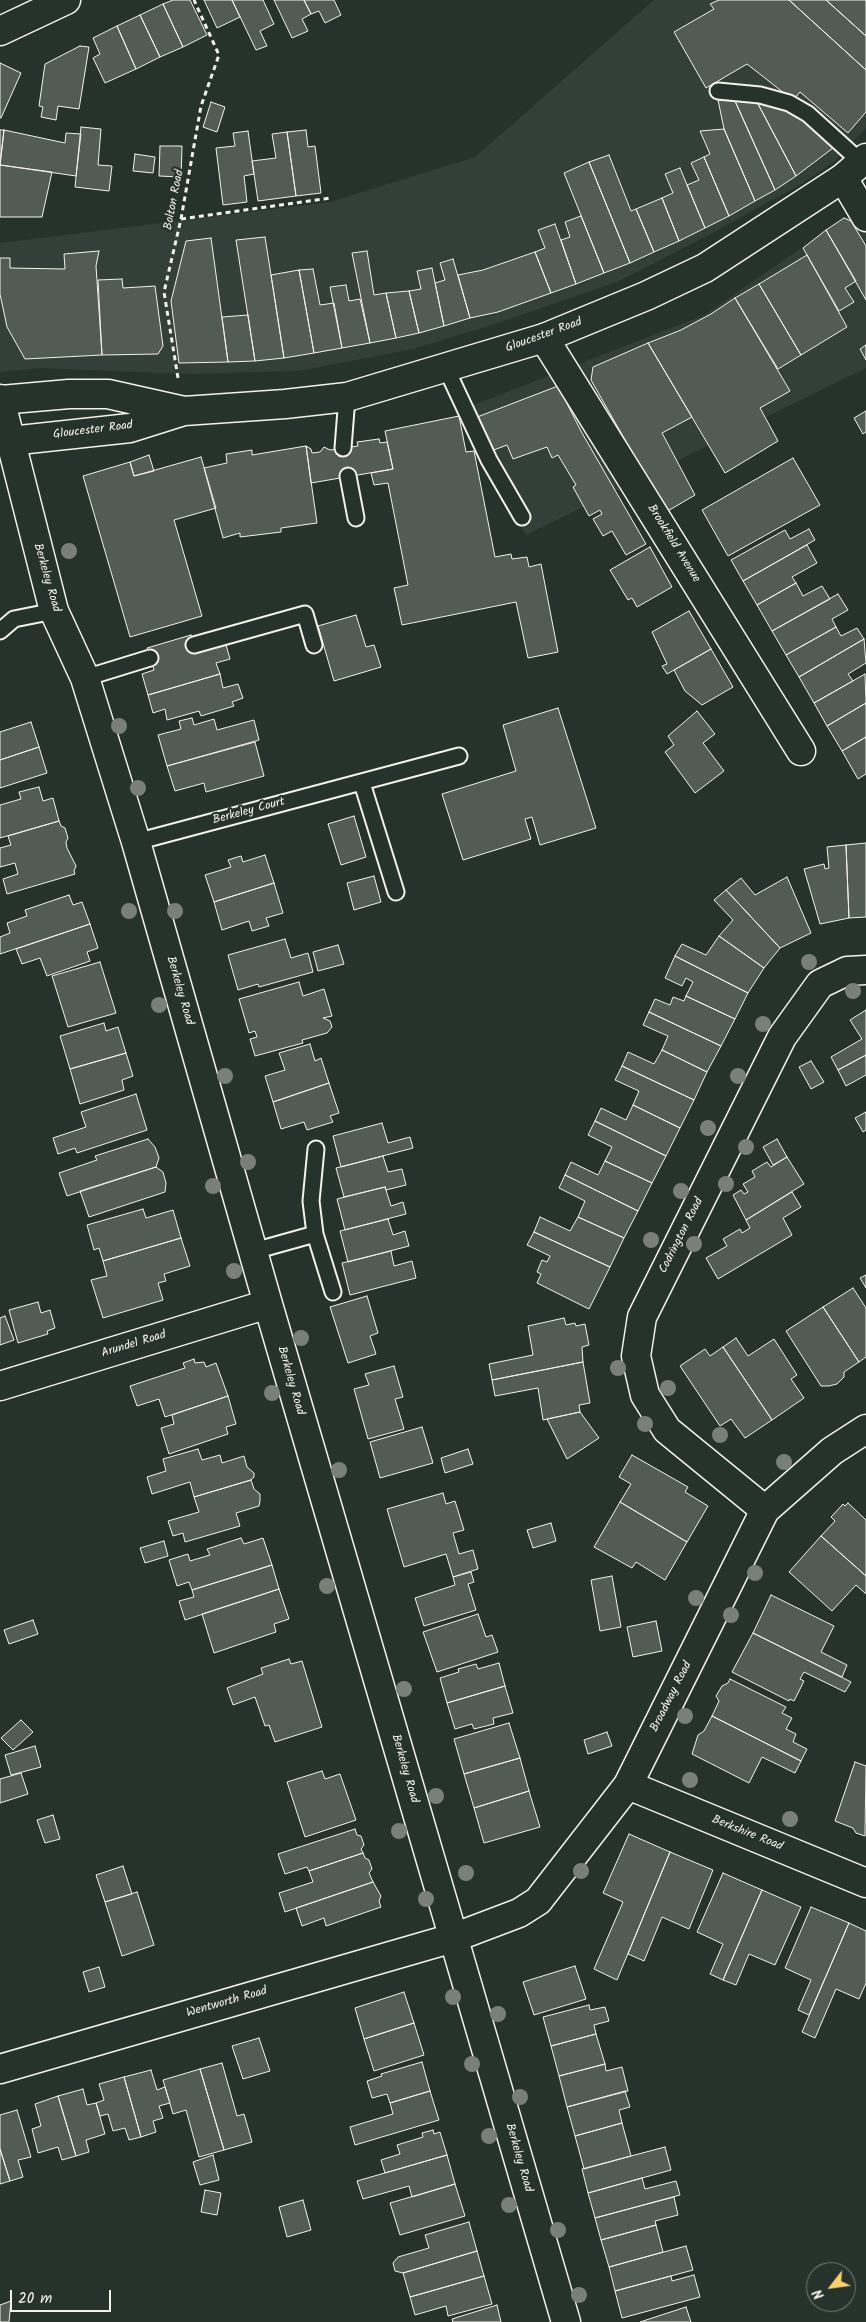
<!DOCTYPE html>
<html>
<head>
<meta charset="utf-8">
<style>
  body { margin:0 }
  #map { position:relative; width:866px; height:2322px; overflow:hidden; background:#26332d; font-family:Kalam,sans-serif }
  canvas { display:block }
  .north { position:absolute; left:806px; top:2262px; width:50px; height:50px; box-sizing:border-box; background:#26332d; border:1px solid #787f78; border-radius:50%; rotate:240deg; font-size:14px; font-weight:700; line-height:20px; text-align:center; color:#f4f1e8 }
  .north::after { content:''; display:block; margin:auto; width:18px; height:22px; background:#ffd166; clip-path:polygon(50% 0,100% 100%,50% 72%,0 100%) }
  .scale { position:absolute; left:10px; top:2290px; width:101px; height:22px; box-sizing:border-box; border:2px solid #f4f1e8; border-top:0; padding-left:6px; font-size:15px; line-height:18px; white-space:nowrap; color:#f4f1e8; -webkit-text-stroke:4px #26332d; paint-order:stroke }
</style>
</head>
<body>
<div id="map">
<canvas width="866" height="2322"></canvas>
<div class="north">N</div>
<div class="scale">20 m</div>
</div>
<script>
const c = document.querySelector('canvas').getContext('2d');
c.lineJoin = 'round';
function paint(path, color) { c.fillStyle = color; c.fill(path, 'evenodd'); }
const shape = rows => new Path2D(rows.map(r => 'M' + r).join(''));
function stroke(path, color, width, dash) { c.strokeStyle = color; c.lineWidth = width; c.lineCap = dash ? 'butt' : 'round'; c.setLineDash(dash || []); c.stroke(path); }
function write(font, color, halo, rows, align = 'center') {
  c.font = font + ' Kalam,sans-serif'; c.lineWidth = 4.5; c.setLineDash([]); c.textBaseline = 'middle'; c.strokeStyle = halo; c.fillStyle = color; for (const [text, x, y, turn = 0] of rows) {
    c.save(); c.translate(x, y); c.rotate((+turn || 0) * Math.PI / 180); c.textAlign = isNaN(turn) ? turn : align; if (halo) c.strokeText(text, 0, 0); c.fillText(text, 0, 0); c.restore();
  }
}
paint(shape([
  [654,0,866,0,866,128,836,160,803,183,707,236,617,282,492,325,413,349,298,371,185,374,41,368,0,372,0,243,330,202,475,157],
  [866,201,866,368,526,535,461,410,704,315,860,208]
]), '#333f39');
const building = shape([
  [173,0,190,0,207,35,183,47,163,4,173,0],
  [204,0,232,0,240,17,217,28,204,0],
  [232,0,263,0,274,24,260,31,267,46,256,50,232,0],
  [274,0,304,0,311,14,302,19,308,31,292,38,274,0],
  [304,0,334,0,341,15,325,23,319,11,311,14,304,0],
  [719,0,789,0,866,70,866,112,848,133,800,92,793,100,747,64,706,88,674,32,714,9,710,4,719,0],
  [789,0,826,0,866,36,866,70,789,0],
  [826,0,866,0,866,36,826,0],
  [163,4,183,47,160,57,140,15,163,4],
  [140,15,160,57,136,69,117,26,140,15],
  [117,26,136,69,105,83,93,58,100,54,93,38,117,26],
  [80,46,89,47,79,109,58,106,56,120,41,117,43,107,39,106,45,64,80,46],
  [0,63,21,73,1,118,0,118,0,63],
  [718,100,735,101,775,190,755,201,724,129,718,100],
  [735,101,757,102,796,176,775,190,735,101],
  [211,102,225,107,217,132,203,127,211,102],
  [757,102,773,104,795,113,809,122,833,148,796,176,757,102],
  [81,127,101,129,98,165,112,166,109,191,75,187,81,127],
  [724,129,755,201,729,216,704,157,710,154,700,131,724,129],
  [0,130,4,130,0,165,0,130],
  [4,130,65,143,66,133,81,134,76,176,0,165,4,130],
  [306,130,308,147,315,146,321,193,296,196,287,132,306,130],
  [248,131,254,174,244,176,247,202,223,205,216,148,235,146,233,133,248,131],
  [287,132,296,196,258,201,252,161,276,158,272,134,287,132],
  [160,146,182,146,181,177,159,176,160,146],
  [135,154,155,157,153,173,133,171,135,154],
  [609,155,631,211,636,209,654,252,630,263,589,162,609,155],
  [704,157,729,216,705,228,687,185,699,180,691,163,704,157],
  [589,162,630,263,604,273,564,173,589,162],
  [0,165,52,172,42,217,0,217,0,165],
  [680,168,705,228,679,241,662,198,673,193,665,174,680,168],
  [662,198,679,241,654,252,636,209,662,198],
  [581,216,604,273,576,284,561,240,570,237,565,222,581,216],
  [844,218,851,221,866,246,866,300,826,230,844,218],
  [555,224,576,284,551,293,535,252,545,248,538,230,555,224],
  [826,230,856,281,845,288,854,302,839,311,803,248,826,230],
  [265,237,284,358,255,361,236,240,265,237],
  [211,238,228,362,179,363,171,301,186,241,211,238],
  [99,251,96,266,102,355,25,359,7,327,0,294,0,258,10,258,10,268,65,269,64,254,99,251],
  [367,251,374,295,386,293,396,338,370,343,352,253,367,251],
  [535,252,551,293,498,312,470,318,458,275,483,270,535,252],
  [807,255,847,327,801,355,759,284,807,255],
  [453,259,470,318,444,326,435,283,445,280,440,263,453,259],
  [432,268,444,326,419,333,409,291,421,289,417,271,432,268],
  [313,269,320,305,334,303,342,348,314,353,299,270,313,269],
  [299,270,314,353,284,358,271,275,299,270],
  [122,279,123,288,155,286,163,346,158,354,102,355,98,280,122,279],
  [759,284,801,355,778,369,735,298,759,284],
  [346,285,349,301,360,299,370,343,342,348,330,287,346,285],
  [409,291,419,333,396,338,386,293,409,291],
  [735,298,790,391,760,408,778,441,725,473,648,343,681,330,711,314,735,298],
  [248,315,255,361,228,362,222,317,248,315],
  [648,343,692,417,662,433,695,495,666,512,591,380,593,367,648,343],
  [866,345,866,360,860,349,866,345],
  [558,386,582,433,646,544,626,555,612,531,603,536,593,519,602,514,600,510,589,516,573,487,576,485,558,455,552,458,547,447,513,459,507,445,491,451,472,419,558,386],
  [866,411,866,432,863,434,854,418,866,411],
  [459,416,466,452,474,451,495,557,511,554,512,559,527,557,529,567,541,564,558,652,528,658,516,602,402,625,394,588,408,585,388,483,374,485,371,473,393,469,385,431,459,416],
  [379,439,380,443,387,442,393,469,311,483,306,446,311,449,312,453,320,452,324,447,330,450,358,446,357,442,379,439],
  [306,446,317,523,281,528,281,532,240,537,240,533,223,538,204,468,227,463,226,454,252,450,252,455,306,446],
  [149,455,154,471,134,476,130,462,149,455],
  [201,457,216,508,174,520,202,616,130,637,83,476,130,462,134,476,201,457],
  [793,458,820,505,728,556,702,510,793,458],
  [809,529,815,540,743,581,731,560,785,530,790,539,809,529],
  [807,545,817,563,792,577,796,583,757,605,743,581,807,545],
  [650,547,672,587,637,607,632,598,628,600,610,570,650,547],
  [796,583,803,596,822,586,830,599,772,631,757,605,796,583],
  [838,594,848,610,832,619,836,627,786,655,772,631,838,594],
  [689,611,711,649,667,674,662,666,667,664,652,632,689,611],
  [356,615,366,647,374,645,381,667,334,681,318,626,356,615],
  [836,627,841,636,857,628,864,639,799,677,786,655,836,627],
  [191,635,195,650,225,641,230,659,216,663,220,674,148,695,142,674,154,670,147,648,191,635],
  [864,639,866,663,848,674,853,681,814,703,799,677,864,639],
  [711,649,733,687,702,705,685,691,674,670,711,649],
  [220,674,223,688,238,684,243,698,232,702,234,706,201,716,199,711,167,720,165,709,153,713,148,695,220,674],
  [865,674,866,703,827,726,814,703,865,674],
  [866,703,866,737,842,751,827,726,866,703],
  [558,708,596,828,540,845,532,817,525,819,531,839,463,860,442,794,516,771,503,725,558,708],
  [697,711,715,734,703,743,724,771,695,793,665,752,674,745,668,736,697,711],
  [192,718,194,725,214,719,217,730,254,720,259,740,167,766,158,735,181,729,179,721,192,718],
  [31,722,39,747,0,760,0,732,31,722],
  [866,737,866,774,858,779,842,751,866,737],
  [255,742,264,776,206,792,204,783,175,791,167,766,255,742],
  [39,747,47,773,0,788,0,760,39,747],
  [39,787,43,801,53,798,59,821,0,838,0,805,21,799,19,792,39,787],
  [354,816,366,857,341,865,328,824,354,816],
  [59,821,61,826,65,828,68,838,66,842,67,848,76,866,74,871,75,874,7,894,3,879,18,874,15,863,0,867,0,848,11,845,8,836,59,821],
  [866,843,866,917,849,918,846,845,866,843],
  [846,845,849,918,820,924,804,869,824,864,825,869,829,868,827,847,846,845],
  [265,855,274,883,214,902,205,875,231,867,228,860,241,856,243,862,265,855],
  [374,876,381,902,354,910,347,883,374,876],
  [787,877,811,933,780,948,726,890,741,878,755,895,787,877],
  [274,883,283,913,266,918,269,926,252,931,249,921,222,930,214,902,274,883],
  [726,890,780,948,764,968,719,936,733,920,714,900,726,890],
  [69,895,73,905,82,902,90,924,0,954,0,937,10,933,7,923,27,916,25,910,69,895],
  [90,924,98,948,87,952,90,961,47,976,40,958,22,964,16,949,90,924],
  [719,936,764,968,748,993,675,956,682,944,706,955,719,936],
  [285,939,291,958,308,953,313,972,259,987,258,984,238,990,228,955,285,939],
  [338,945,344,964,318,971,313,952,338,945],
  [675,956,748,993,735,1019,686,996,693,982,686,978,682,986,665,978,675,956],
  [100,962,116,1013,68,1027,52,976,100,962],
  [299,982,303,996,324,989,332,1016,323,1018,330,1021,332,1027,327,1033,302,1040,303,1043,255,1056,250,1039,257,1037,255,1031,249,1033,239,999,299,982],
  [686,996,735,1019,721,1046,649,1012,655,999,670,1005,673,997,684,1001,686,996],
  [866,1010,866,1055,838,1070,831,1057,862,1039,850,1020,866,1010],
  [649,1012,721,1046,707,1072,662,1050,668,1036,643,1025,649,1012],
  [104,1023,106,1031,118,1027,126,1053,70,1069,60,1036,104,1023],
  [310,1044,315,1061,321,1058,329,1083,273,1102,265,1076,285,1070,279,1053,310,1044],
  [662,1050,707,1072,694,1100,622,1066,628,1052,654,1064,662,1050],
  [126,1053,133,1076,122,1080,124,1090,80,1104,70,1069,126,1053],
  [866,1055,866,1075,846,1086,838,1070,866,1055],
  [811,1061,824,1082,811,1089,799,1067,811,1061],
  [622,1066,694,1100,680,1128,633,1105,639,1091,615,1080,622,1066],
  [329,1083,339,1113,330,1116,333,1122,307,1130,304,1122,281,1129,273,1102,329,1083],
  [136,1094,147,1130,77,1153,75,1148,58,1154,53,1138,86,1127,81,1112,136,1094],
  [633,1105,680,1128,666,1156,595,1121,601,1108,626,1120,633,1105],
  [866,1112,866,1130,863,1132,855,1118,866,1112],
  [595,1121,666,1156,652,1183,605,1161,612,1147,588,1135,595,1121],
  [382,1123,388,1143,410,1137,413,1148,341,1167,333,1136,382,1123],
  [148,1139,155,1147,159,1158,156,1167,67,1196,59,1173,97,1160,95,1156,148,1139],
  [777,1139,787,1157,773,1165,763,1147,777,1139],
  [383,1156,388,1172,402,1169,406,1185,386,1190,385,1187,344,1197,336,1168,383,1156],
  [787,1157,804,1184,746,1220,733,1195,741,1190,744,1194,748,1192,743,1184,755,1177,752,1171,767,1162,771,1167,787,1157],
  [605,1161,652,1183,638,1211,565,1175,571,1162,598,1175,605,1161],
  [156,1167,163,1172,166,1183,165,1192,89,1217,80,1191,156,1167],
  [565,1175,638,1211,624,1238,578,1217,585,1201,559,1188,565,1175],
  [385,1187,391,1206,403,1202,406,1214,345,1230,337,1199,385,1187],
  [792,1192,801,1207,783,1218,792,1235,718,1279,706,1258,727,1246,723,1239,740,1229,742,1233,750,1228,746,1220,792,1192],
  [143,1209,146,1218,173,1210,181,1238,103,1261,99,1248,94,1250,87,1225,143,1209],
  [540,1217,570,1231,578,1217,624,1238,610,1267,534,1232,540,1217],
  [388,1219,393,1235,405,1231,409,1246,348,1262,340,1231,388,1219],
  [534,1232,610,1267,589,1309,537,1283,541,1274,537,1272,542,1260,547,1262,550,1256,527,1245,534,1232],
  [181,1238,190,1266,164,1274,166,1281,158,1283,163,1300,103,1318,91,1280,107,1276,103,1261,181,1238],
  [391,1251,394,1266,412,1261,416,1278,350,1295,342,1263,391,1251],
  [866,1275,866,1288,860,1278,866,1275],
  [853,1288,866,1308,866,1357,859,1362,823,1307,853,1288],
  [367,1296,378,1333,370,1336,376,1354,348,1363,330,1307,367,1296],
  [38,1302,41,1313,50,1310,55,1328,47,1331,48,1334,18,1343,9,1310,38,1302],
  [823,1307,859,1362,844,1372,844,1377,837,1384,829,1386,821,1386,786,1331,823,1307],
  [5,1316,14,1340,0,1345,0,1318,5,1316],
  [564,1318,566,1325,575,1323,576,1326,585,1324,589,1345,582,1347,583,1362,492,1380,489,1364,533,1355,528,1326,564,1318],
  [736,1338,748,1356,774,1339,797,1375,791,1379,804,1398,772,1420,723,1347,736,1338],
  [723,1347,772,1420,745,1438,731,1419,720,1426,680,1366,705,1349,710,1356,723,1347],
  [194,1359,195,1363,204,1362,206,1367,216,1363,228,1396,165,1417,159,1399,137,1406,130,1386,185,1368,183,1363,194,1359],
  [583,1362,590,1403,579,1405,580,1412,543,1420,538,1388,495,1396,492,1380,583,1362],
  [394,1366,403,1397,395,1399,404,1429,368,1439,354,1389,369,1385,365,1374,394,1366],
  [228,1396,236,1424,226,1427,228,1434,169,1454,161,1428,174,1424,172,1415,228,1396],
  [580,1412,599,1438,567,1459,547,1419,580,1412],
  [422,1427,433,1463,380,1478,370,1442,422,1427],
  [198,1449,202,1460,220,1455,222,1463,244,1456,247,1467,254,1473,254,1477,251,1480,194,1497,190,1482,152,1494,147,1477,166,1471,163,1459,198,1449],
  [468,1449,473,1464,445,1473,441,1458,468,1449],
  [632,1455,688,1487,685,1492,708,1506,687,1542,620,1502,631,1484,619,1477,632,1455],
  [251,1480,254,1489,260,1494,260,1501,259,1506,236,1513,240,1526,185,1542,183,1533,173,1536,168,1521,199,1512,194,1497,251,1480],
  [443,1493,446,1504,455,1501,464,1530,453,1533,459,1554,473,1550,478,1569,453,1577,446,1554,404,1567,387,1509,443,1493],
  [620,1502,687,1542,665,1580,636,1562,632,1568,594,1547,620,1502],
  [848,1503,866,1520,866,1576,821,1536,835,1521,831,1517,843,1504,845,1506,848,1503],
  [551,1523,556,1541,533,1548,527,1530,551,1523],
  [821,1536,866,1576,866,1594,856,1585,832,1611,789,1572,821,1536],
  [241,1538,244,1544,263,1538,272,1565,192,1590,189,1582,177,1586,169,1560,188,1554,190,1561,210,1555,207,1549,241,1538],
  [164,1541,168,1556,145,1563,140,1548,164,1541],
  [272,1565,279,1589,185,1620,179,1601,194,1597,192,1590,272,1565],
  [471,1572,474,1582,468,1584,476,1610,424,1626,415,1598,455,1585,453,1577,471,1572],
  [612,1576,621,1627,600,1631,591,1580,612,1576],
  [279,1589,289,1619,274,1624,276,1632,214,1653,202,1614,279,1589],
  [771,1595,834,1626,821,1652,847,1665,842,1677,753,1633,771,1595],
  [478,1614,486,1637,492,1635,498,1652,437,1672,423,1632,478,1614],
  [33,1620,38,1634,9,1644,4,1630,33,1620],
  [656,1621,662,1651,633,1657,627,1627,656,1621],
  [753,1633,851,1682,845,1692,804,1672,800,1679,804,1681,794,1701,790,1699,789,1701,732,1672,753,1633],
  [289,1659,291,1664,302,1661,322,1727,275,1742,269,1725,265,1726,255,1697,233,1705,227,1688,263,1674,261,1668,289,1659],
  [499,1663,505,1686,447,1703,440,1678,459,1672,458,1669,476,1664,478,1669,499,1663],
  [730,1679,786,1707,782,1713,792,1718,786,1729,796,1734,793,1742,807,1749,801,1761,712,1716,719,1701,716,1696,722,1686,728,1683,730,1679],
  [505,1686,513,1713,493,1718,494,1724,474,1729,472,1724,455,1729,447,1703,505,1686],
  [712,1716,801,1761,795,1773,762,1757,749,1783,692,1754,698,1735,704,1731,712,1716],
  [21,1720,33,1732,13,1750,1,1738,21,1720],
  [509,1723,520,1758,464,1774,454,1739,509,1723],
  [607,1732,612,1746,588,1754,584,1740,607,1732],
  [35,1746,41,1767,11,1775,5,1755,35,1746],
  [520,1758,529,1791,474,1808,464,1774,520,1758],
  [855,1762,866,1766,865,1836,856,1833,853,1828,835,1821,855,1762],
  [322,1771,325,1779,340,1774,356,1820,305,1837,287,1782,322,1771],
  [21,1773,28,1794,0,1803,0,1779,21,1773],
  [529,1791,540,1827,484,1843,474,1808,529,1791],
  [53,1815,60,1839,45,1843,37,1820,53,1815],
  [355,1829,357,1835,361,1836,364,1845,361,1849,363,1853,309,1871,307,1867,285,1874,278,1854,355,1829],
  [629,1834,670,1852,617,1980,594,1969,623,1902,603,1893,629,1834],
  [670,1852,713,1870,689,1929,662,1917,644,1961,628,1954,670,1852],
  [363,1853,365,1858,369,1860,372,1869,369,1873,373,1882,285,1912,279,1893,313,1882,309,1871,363,1853],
  [123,1866,132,1894,105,1902,96,1875,123,1866],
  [723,1873,762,1890,723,1980,710,1974,723,1944,697,1932,723,1873],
  [373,1882,381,1896,379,1901,381,1907,326,1926,324,1918,302,1926,296,1908,373,1882],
  [762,1890,801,1907,775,1965,749,1954,736,1985,723,1980,762,1890],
  [137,1892,154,1945,122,1956,105,1902,137,1892],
  [811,1907,849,1923,809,2015,798,2010,811,1980,785,1968,811,1907],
  [849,1923,866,1931,866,1983,859,1999,836,1989,815,2038,802,2032,849,1923],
  [575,1966,586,1999,534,2015,523,1982,575,1966],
  [99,1967,105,1987,89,1992,83,1972,99,1967],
  [404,1992,414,2023,364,2039,355,2008,404,1992],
  [589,2005,590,2010,605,2007,609,2021,594,2025,596,2034,551,2046,543,2017,589,2005],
  [414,2023,424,2055,374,2071,364,2039,414,2023],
  [596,2034,605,2064,559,2076,551,2046,596,2034],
  [259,2038,270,2071,243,2079,232,2046,259,2038],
  [422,2062,430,2091,390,2103,387,2094,372,2098,367,2081,382,2076,381,2074,422,2062],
  [222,2063,237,2116,244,2114,252,2142,224,2150,200,2069,222,2063],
  [605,2064,606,2071,622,2067,628,2091,567,2107,559,2076,605,2064],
  [200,2069,224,2150,199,2157,186,2110,173,2114,163,2080,200,2069],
  [151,2070,157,2090,165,2087,170,2103,159,2106,163,2118,153,2121,156,2132,141,2137,124,2077,151,2070],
  [124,2077,141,2137,129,2140,125,2128,113,2131,108,2114,100,2116,96,2103,104,2100,99,2084,124,2077],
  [83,2089,87,2105,96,2103,105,2134,86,2140,89,2152,76,2156,58,2096,83,2089],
  [430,2091,439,2120,355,2145,350,2127,393,2114,390,2103,430,2091],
  [625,2091,630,2107,619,2110,622,2123,575,2136,567,2107,625,2091],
  [58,2096,76,2156,62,2160,58,2147,38,2153,32,2129,41,2126,35,2104,58,2096],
  [17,2110,31,2157,18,2160,23,2177,10,2181,0,2149,0,2115,17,2110],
  [622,2123,631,2156,584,2169,575,2136,622,2123],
  [433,2130,434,2134,440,2132,447,2155,385,2173,381,2160,400,2154,397,2145,423,2137,422,2133,433,2130],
  [665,2147,671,2170,588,2193,582,2169,665,2147],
  [0,2149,10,2181,0,2184,0,2149],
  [213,2155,219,2180,200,2185,193,2162,213,2155],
  [447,2155,455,2184,412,2197,409,2186,363,2199,357,2181,447,2155],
  [642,2178,645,2189,676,2181,680,2195,595,2218,588,2193,642,2178],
  [455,2184,465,2216,400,2235,390,2203,455,2184],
  [205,2190,221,2193,217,2215,201,2212,205,2190],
  [674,2197,678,2215,655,2221,656,2225,601,2240,595,2218,674,2197],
  [303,2200,311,2230,287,2237,279,2207,303,2200],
  [469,2222,477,2251,403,2273,395,2271,393,2263,398,2257,429,2248,425,2235,469,2222],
  [656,2225,663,2252,609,2267,601,2240,656,2225],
  [686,2246,693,2270,615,2291,609,2267,686,2246],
  [477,2251,484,2276,410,2297,403,2273,477,2251],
  [694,2275,700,2297,622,2318,615,2291,671,2276,672,2281,694,2275],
  [484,2276,492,2304,448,2316,446,2306,415,2315,410,2297,484,2276],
  [11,2301,9,2322,0,2322,0,2305,11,2301],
  [497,2305,501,2322,453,2322,452,2319,497,2305],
  [686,2307,691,2322,640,2322,686,2307]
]);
paint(building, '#525c55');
stroke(building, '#f4f1e8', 1);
const service = shape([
  [718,91,760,95,789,103,808,114,862,163],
  [446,368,489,460,522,517],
  [343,448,347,397],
  [348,476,356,518],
  [0,631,14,619,54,611],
  [194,645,305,614,314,645],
  [85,678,150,658],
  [362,783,396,892],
  [136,842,459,756],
  [316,1149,311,1201,315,1234,333,1292],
  [254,1251,315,1234]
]);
const minor = shape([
  [0,31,66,0],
  [843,178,866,217],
  [544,338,801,751],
  [0,399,54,611,85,678,136,842,268,1304,566,2322],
  [0,1386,268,1304],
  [765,1510,667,1430,645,1395,636,1356,642,1317,782,1037,820,984,847,971,866,970],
  [628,1785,866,1883],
  [0,2069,453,1938,519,1913,538,1901,628,1785,765,1510,832,1451,866,1429]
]);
const primary = shape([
  [0,400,69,394,108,394,184,411],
  [0,442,130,428,184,411,285,404,347,397,544,338,646,296,705,268,843,178,866,158]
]);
stroke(service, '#f4f1e8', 19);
stroke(minor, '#f4f1e8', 31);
stroke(primary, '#f4f1e8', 31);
stroke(shape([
  [181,219,331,198],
  [178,378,164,292,181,219,201,106,219,55,194,0]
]), '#f4f1e8', 3, [5, 4]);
stroke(service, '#26332d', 15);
stroke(minor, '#26332d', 28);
stroke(primary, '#26332d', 28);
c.fillStyle = '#7a8079';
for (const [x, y] of [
  [69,551],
  [119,726],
  [138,788],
  [129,911],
  [175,911],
  [809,962],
  [853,991],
  [159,1005],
  [763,1024],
  [225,1076],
  [738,1076],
  [708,1128],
  [746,1147],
  [248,1162],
  [726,1184],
  [213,1186],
  [681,1191],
  [651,1240],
  [694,1244],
  [234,1271],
  [301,1338],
  [618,1368],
  [668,1388],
  [272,1393],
  [645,1424],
  [720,1435],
  [784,1462],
  [339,1470],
  [755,1573],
  [327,1586],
  [696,1598],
  [731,1615],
  [404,1689],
  [685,1716],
  [690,1780],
  [436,1796],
  [790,1819],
  [399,1831],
  [581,1871],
  [466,1873],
  [426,1899],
  [453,1997],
  [498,2014],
  [472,2064],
  [520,2097],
  [489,2136],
  [509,2205],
  [558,2230],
  [579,2295]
]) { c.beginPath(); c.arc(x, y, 8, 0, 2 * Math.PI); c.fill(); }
write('12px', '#f4f1e8', '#26332d', [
  ["Bolton Road",175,200,-79],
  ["Gloucester Road",544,336,-20],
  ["Gloucester Road",93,431,-7],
  ["Brookfield Avenue",673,544,58],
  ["Berkeley Road",46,578,74],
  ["Berkeley Court",249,812,-15],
  ["Berkeley Road",179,991,74],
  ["Codrington Road",682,1236,-63],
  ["Arundel Road",134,1345,-17],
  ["Berkeley Road",290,1381,74],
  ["Broadway Road",672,1697,-63],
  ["Berkeley Road",404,1769,74],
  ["Berkshire Road",747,1834,22],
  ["Wentworth Road",227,2003,-16],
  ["Berkeley Road",518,2158,74]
]);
</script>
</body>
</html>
